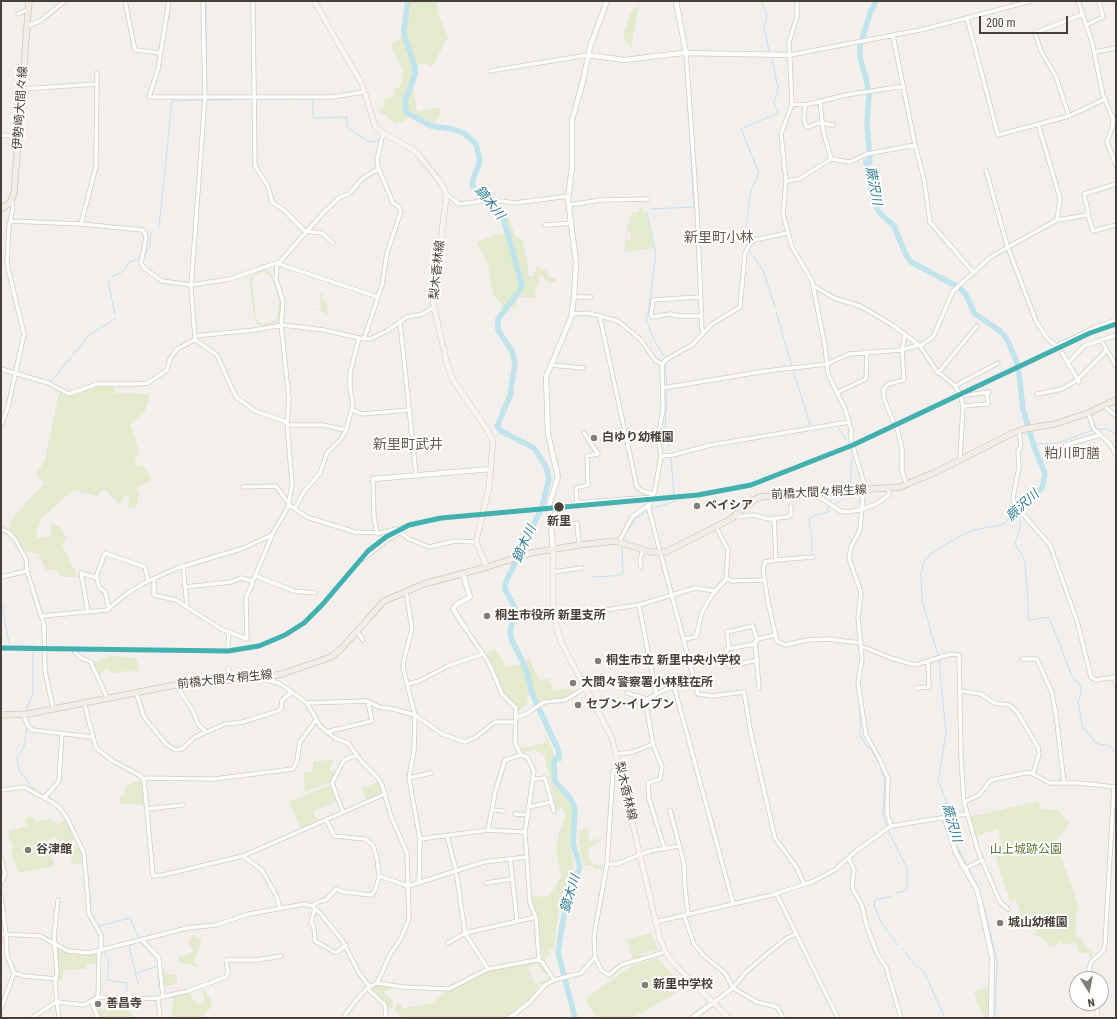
<!DOCTYPE html>
<html>
<head>
<meta charset="utf-8">
<style>
  body { margin:0 }
  #map { position:relative; width:1117px; height:1019px; overflow:hidden; background:#f2efec; font-family:"Roboto Condensed",sans-serif }
  canvas { display:block }
  .frame { position:absolute; inset:0; border:2px solid #473f38; pointer-events:none }
  .north { position:absolute; left:1069px; top:971px; width:40px; height:40px; box-sizing:border-box; background:#fff; border:1px solid #b5b2af; border-radius:50%; rotate:169deg; font-size:11px; font-weight:700; line-height:16px; text-align:center; color:#473f38 }
  .north::after { content:''; display:block; margin:auto; width:14px; height:18px; background:#837d77; clip-path:polygon(50% 0,100% 100%,50% 72%,0 100%) }
  .scale { position:absolute; left:979px; top:16px; width:89px; height:18px; box-sizing:border-box; border:2px solid #473f38; border-top:0; padding-left:5px; font-size:12px; line-height:14px; white-space:nowrap; color:#473f38; -webkit-text-stroke:3px #fff; paint-order:stroke }
</style>
</head>
<body>
<div id="map">
<canvas width="1117" height="1019"></canvas>
<div class="frame"></div>
<div class="north">N</div>
<div class="scale">200 m</div>
</div>
<script>
const c = document.querySelector('canvas').getContext('2d');
c.lineJoin = 'round';
function paint(path, color) { c.fillStyle = color; c.fill(path, 'evenodd'); }
const shape = rows => new Path2D(rows.map(r => 'M' + r).join(''));
function stroke(path, color, width, dash) { c.strokeStyle = color; c.lineWidth = width; c.lineCap = dash ? 'butt' : 'round'; c.setLineDash(dash || []); c.stroke(path); }
function write(font, color, halo, rows, align = 'center') {
  c.font = font + ' "Roboto Condensed","Noto Sans JP",sans-serif'; c.lineWidth = 4; c.setLineDash([]); c.textBaseline = 'middle'; c.strokeStyle = halo; c.fillStyle = color; for (const [text, x, y, turn = 0] of rows) {
    c.save(); c.translate(x, y); c.rotate((+turn || 0) * Math.PI / 180); c.textAlign = isNaN(turn) ? turn : align; if (halo) c.strokeText(text, 0, 0); c.fillText(text, 0, 0); c.restore();
  }
}
paint(shape([
  [406,1,441,1,437,3,439,9,437,10,448,38,432,66,422,63,417,67,417,74,413,82,417,112,439,107,441,113,433,124,411,112,406,120,396,124,388,118,386,114,380,114,379,109,385,108,383,100,395,96,394,88,399,88,402,81,403,70,392,48,392,43,400,40],
  [639,4,631,48,623,36,631,11],
  [639,207,642,207,643,212,646,212,654,248,624,252,626,240,631,239,631,232,627,232,626,226,629,225,632,212,639,212],
  [509,217,515,236,522,239,528,265,528,276,534,276,536,267,547,271,549,277,557,279,556,282,547,282,543,276,539,276,538,286,536,286,535,298,518,297,516,307,513,308,511,306,501,315,500,314,502,304,493,294,488,265,477,242,493,235,506,234,501,221],
  [262,270,267,270,271,274,281,299,280,315,277,321,269,325,263,326,257,324,255,319,249,281,252,275],
  [263,272,267,273,271,276,279,299,277,318,272,322,264,324,260,323,256,317,252,281,255,275],
  [319,293,322,294,323,300,326,300,328,314,315,309,284,306,321,309],
  [97,385,113,386,115,393,148,394,149,399,144,413,130,424,139,451,134,462,138,467,142,464,150,476,150,481,136,488,139,494,136,507,130,508,128,506,130,498,125,495,119,504,104,489,97,496,73,490,43,517,36,532,37,538,51,536,51,524,60,527,67,538,62,545,78,577,62,577,56,569,46,571,39,554,25,551,10,531,9,523,22,507,45,483,36,474,45,460,59,392,68,395,70,398,70,395],
  [495,649,506,667,518,665,529,658,539,680,549,678,553,691,571,688,574,694,562,699,544,701,538,704,533,690,528,696,527,704,518,711,517,708,503,692,485,654],
  [110,656,137,658,139,671,131,672,130,670,118,673,110,672,107,668,98,676,93,662],
  [542,728,553,750,553,783,569,800,574,810,570,845,574,869,560,900,554,949,550,950,549,956,543,961,538,924,532,897,549,896,557,884,561,875,556,849,559,834,566,815,562,807,557,811,544,754,534,750,522,754,519,748,529,747,547,742],
  [334,760,330,768,331,772,337,770,331,782,305,792,304,773,312,772,314,761],
  [141,780,143,783,145,804,141,805,121,804,119,800,120,797,126,793,125,788,130,784],
  [379,782,383,794,367,800,362,788],
  [330,785,337,801,313,812,318,821,301,828,289,802],
  [1038,801,1042,809,1059,810,1063,817,1070,822,1056,842,1078,905,1076,918,1076,933,1093,955,1091,958,1088,954,1079,952,1075,942,1063,945,1061,942,1050,947,1043,938,1035,936,1034,934,1037,933,1033,920,1025,921,1022,917,1016,900,1010,902,993,848,1001,843,998,828,975,837,970,817],
  [30,815,34,818,35,822,49,819,59,825,65,818,75,837,69,844,74,850,79,846,83,863,73,865,70,854,54,836,46,841,55,866,18,873,11,850,13,844,10,841,8,831,27,826,25,820],
  [588,828,589,841,603,838,588,849,590,862,602,866,604,869,595,869,592,866,584,865,580,854,579,831],
  [651,933,658,950,640,954,641,958,633,960,627,939],
  [193,935,202,940,194,963,199,967,178,962,178,957,193,952,189,943],
  [56,947,74,954,97,953,97,964,87,965,86,969,63,970,63,980,79,980,60,980,57,979],
  [657,958,682,985,681,990,636,1016,635,1018,596,1018,587,1001,589,996,630,967],
  [536,962,538,962,548,974,545,974,537,964,530,966,528,969,535,984,550,977,550,980,540,984,527,1001,505,1018,403,1018,395,1011,396,1004,400,1003,403,1008,431,1004,443,993,489,971],
  [161,969,171,975,177,975,177,984,163,987],
  [377,985,391,988,384,992,392,1000,393,1008,388,1010,386,1003,370,988],
  [989,986,989,1018,985,1018,978,1005,974,991],
  [202,988,212,1000,210,1009,204,1013,206,1018,173,1018,171,1007,174,1006,172,996,188,992,198,1005,204,1003,204,997],
  [95,1008,129,1010,135,1018,99,1018]
]), '#e4eace');
stroke(shape([
  [761,1,767,15,764,28,769,50],
  [206,77,206,1],
  [256,99,287,99],
  [292,99,313,99,313,118,347,117,347,127,352,131,369,142,379,140],
  [208,100,251,99],
  [651,209,694,207,687,87],
  [647,213,656,254,648,314,646,319,653,338,664,356],
  [159,227,172,101,202,100],
  [747,246,744,239,750,197,752,187,759,173,741,129,778,113,774,102,778,88,772,59],
  [748,249,763,270,775,307],
  [145,255,150,246,150,234,153,231],
  [111,277,122,272,130,262,139,259],
  [108,281,115,314],
  [776,312,792,367],
  [665,364,667,385],
  [793,370,810,425,812,427],
  [51,382,89,335,115,319],
  [667,389,665,433,669,448],
  [837,426,846,440],
  [1,429,9,409],
  [1096,429,1107,429,1116,434],
  [1033,442,1037,444,1058,443,1093,430],
  [851,447,852,453],
  [671,457,674,495],
  [850,487,852,457],
  [833,506,847,496,849,492],
  [651,509,676,501],
  [629,529,635,519,647,511],
  [1,532,7,534],
  [811,554,812,543,809,519,814,516,829,512,827,508,830,507],
  [591,577,612,576,623,574,622,546],
  [1,599,9,643],
  [10,646,34,646,35,648],
  [938,656,922,600,921,574,924,561,930,554,960,536,974,530,1002,525,1017,512,1021,524,1015,544,1025,561,1029,620,1049,617,1072,676,1081,687,1081,694,1078,701,1082,726,1095,742,1101,745,1107,744,1116,752],
  [939,659,946,734,938,781,946,800,949,815],
  [856,683,860,661],
  [26,711,33,692,33,653,35,651],
  [860,711,860,735,867,747,870,748,879,763],
  [27,728,24,747,17,758,19,770,36,792],
  [880,769,885,779,883,815,886,825],
  [48,797,61,806],
  [949,818,952,834],
  [69,819,85,852],
  [888,830,907,868,907,890,896,893],
  [955,843,979,888,995,952,997,962,995,1018],
  [86,855,89,890],
  [90,894,91,914],
  [891,896,875,900,874,905,882,924,898,945],
  [98,926,102,933,103,947],
  [98,926,130,918,139,938],
  [140,942,149,950],
  [133,944,129,946,138,984],
  [902,948,914,964],
  [104,952,109,961,107,980,127,983,127,990],
  [158,962,159,985],
  [916,966,924,972,945,1018],
  [136,973,158,966],
  [1115,1018,1116,1016]
]), '#c0e3ec', 1);
stroke(shape([
  [408,1,404,30,405,37,415,68,415,75,405,101,406,110,407,113,431,126,453,129,464,133,476,144,480,161,472,182,473,187,488,206,503,217,522,285,518,293,498,319,498,330,512,351,515,363,510,396,497,426,501,431,534,448,546,467,549,479,542,507,505,584,505,589,515,608,510,633,512,641,525,666,532,693,559,752,559,759,555,758,554,763,555,781,570,798,575,808,573,844,580,867,566,902,558,952,575,1018],
  [876,1,870,13,860,46,860,58,866,78,869,95,867,122,870,162,866,162,873,201,879,212,894,226,906,255,911,262,960,288,966,295,975,314,999,330,1007,339,1018,365,1023,409,1034,446,1045,474,1042,488,1017,512]
]), '#c0e3ec', 5.5);
const minor = shape([
  [125,1,135,50,161,53],
  [169,1,158,69,149,97,332,97,364,92],
  [203,1,205,97,191,287,195,338,197,341,217,355,236,397,255,411,287,422],
  [253,1,255,166,268,186,272,202,285,211,305,231,322,233,333,243],
  [797,1,797,17,789,42,792,104,781,134,786,181,783,214,792,247,812,281,825,346,828,374,845,409,851,429,851,440,864,483,860,530,851,547,849,558,861,593,858,617,862,659,858,683,866,735,880,760,888,778,887,813,891,826],
  [1078,1,1092,42,1103,95,1113,119,1113,125,1107,142,1116,165],
  [18,14,29,9],
  [967,18,998,135,1069,116,1105,99],
  [1086,25,1103,17,1099,1],
  [27,26,40,21,65,1],
  [893,36,915,145,924,179,930,222,973,272],
  [1095,52,1116,48],
  [686,53,697,210,702,329,703,332],
  [790,55,925,29,1031,1],
  [490,71,588,55],
  [22,89,97,84],
  [820,101,823,130,831,159],
  [792,104,805,105,846,95,904,86],
  [805,105,804,119,806,126,809,127,815,124,821,123,833,125],
  [1069,116,1056,77,1041,51,1035,33,1083,14],
  [1038,124,1060,198,1057,220],
  [1,135,19,137],
  [986,170,1007,245,1036,321,1047,338,1056,346,1096,327,1116,320],
  [786,181,799,179,831,159,850,162,867,154,915,145],
  [446,194,459,204,493,200,515,203,569,196],
  [569,205,601,200,648,199],
  [1089,216,1084,194,1116,184],
  [10,221,81,224,142,230,145,233,146,238,141,263,144,268,162,281,191,285,230,279,276,263,378,297],
  [81,224,96,166,97,73],
  [545,225,571,223],
  [814,286,834,298,860,306,891,324,920,346,936,370,955,386,960,394,963,406,960,460],
  [574,297,591,297],
  [700,297,653,300,651,315,652,317,670,314,679,316,701,316],
  [572,314,588,313,618,321,640,339,656,361,662,364],
  [600,318,637,487,642,491,654,494],
  [400,322,416,475],
  [195,336,254,330,283,325,324,330,359,338,370,339,387,331,407,317,423,314,434,307],
  [364,339,382,285,387,253,401,211,399,207,393,203,378,167,377,160,383,133],
  [1101,340,1116,366],
  [920,346,933,337,953,291,992,256,1057,220,1088,215,1093,231,1116,225],
  [1062,353,1079,382],
  [1068,363,1084,346,1116,335],
  [551,365,583,368],
  [1,369,48,383,69,394,97,384,136,384,148,383,167,370,170,359,177,349,196,339],
  [938,373,977,326],
  [955,386,998,363],
  [663,388,766,371,827,364,849,354,902,350,918,345],
  [838,392,866,379,867,352],
  [1037,394,1062,389,1077,380,1106,351],
  [960,396,989,392],
  [963,406,988,404,987,393],
  [1104,406,1116,416],
  [352,410,362,414,410,410],
  [1088,413,1094,429,1110,444,1116,455],
  [893,421,884,399,883,390,888,384,904,380,902,350,905,334],
  [1,425,8,407,24,334,7,264,9,227,13,208,12,200],
  [287,425,323,425,346,430],
  [897,428,902,449,902,471,907,485],
  [1019,431,1021,445,1018,452,1019,467,1013,498,1014,504,1050,545,1077,621,1091,677,1096,680,1116,677],
  [1067,453,1065,445,1100,435],
  [661,456,673,455,711,445,849,422],
  [373,479,374,518,377,533],
  [243,487,276,486,289,504],
  [819,492,821,498,840,511,848,512,863,509,876,504,889,495,889,488],
  [574,503,653,497],
  [577,503,576,488,588,485,587,456,598,454,584,433],
  [289,505,307,517,355,532,380,533,396,529,409,539,429,547,455,541,476,542],
  [648,506,698,694,712,696,744,692,751,734,775,838,797,868,804,884],
  [295,509,303,493,320,473,327,453,341,439,346,430,353,404,350,389,350,373,359,338],
  [735,517,754,515,768,519,787,517,791,515,791,506],
  [774,518,776,560,765,562,763,569,768,602,777,641,785,645,808,640,827,639,861,643],
  [550,525,577,523,579,545],
  [1,529,8,532,15,539,26,559,27,571,44,625,45,671,53,708],
  [619,542,632,517,650,504,655,490,661,456,658,436,663,410,662,364,667,359,692,345,712,324,740,307,745,253,750,244,755,240,787,233],
  [363,559,387,540,400,532],
  [776,560,813,557],
  [183,566,187,606],
  [641,567,640,560,643,550],
  [553,572,582,568],
  [256,576,294,591,315,593],
  [1,577,27,571],
  [96,577,105,553,145,567,148,581],
  [726,579,733,581,764,580],
  [154,580,154,595,176,600,221,629,247,639,246,598,273,533,288,507,292,484,287,422,289,399,281,325,283,302,276,279,277,265,323,213,340,197,349,194,363,178,378,169],
  [186,587,231,582,241,578,253,581],
  [406,591,412,629,404,659,403,668,415,715,414,750,409,778,420,839,419,883],
  [639,605,656,693],
  [88,612,81,573,97,578,99,587,105,592,109,609],
  [42,616,107,610,125,595,144,583,177,568,241,549,272,535],
  [554,616,578,616,617,608,639,605,695,588,716,591],
  [466,629,489,663,502,694,516,708,515,742,521,755],
  [357,631,363,640],
  [683,639,696,637,702,612,712,595,726,579,728,550,716,527],
  [755,644,726,649,729,666,758,660],
  [861,646,891,658,915,665,951,654,959,655,961,757,964,802,978,851,1000,902,1008,909],
  [228,648,229,632],
  [729,648,727,632,753,626,757,641],
  [75,652,81,658,91,662,107,698],
  [1022,659,1037,659,1052,693,1056,715,1064,783],
  [228,668,230,680],
  [265,678,266,680,279,683,307,703,320,726,335,738,348,743,361,761,377,777,382,785,391,816,407,853,409,919,401,938,391,953,377,983],
  [1115,678,1116,685],
  [408,684,419,681,450,665,483,654],
  [176,685,193,711,198,724,206,732],
  [674,686,733,903],
  [759,688,755,642,758,639,775,635],
  [916,688,929,687,928,662],
  [961,691,981,694,994,703,1009,705,1017,712,1038,747,1039,754,1033,774],
  [136,692,144,717,167,745,176,750,182,749,195,737,225,724,243,722,278,711,281,709,282,700,291,693],
  [627,693,647,699,664,690,694,680],
  [645,699,653,744,662,767,660,779,648,783,649,799,664,847],
  [84,702,96,748,113,761,139,775,144,780,153,876,163,875,243,856,262,870,277,897,280,909],
  [307,703,367,701,379,707,393,709,415,715,442,734,465,742,476,737,495,722,516,722],
  [23,714,28,726,32,730,92,737],
  [517,717,526,714,544,702,565,700,585,688],
  [328,733,330,731,372,721,368,702],
  [617,754,633,752,653,744],
  [620,768,613,771,607,864,594,936,595,957,601,970,609,975,621,965,665,952],
  [142,778,214,779,293,769,297,761,300,742,316,720],
  [409,778,431,773],
  [534,779,545,778,554,811],
  [1,790,24,787,52,802,60,808,67,818,84,853,89,914,101,935,101,951],
  [44,798,59,781,62,734],
  [964,802,979,795,991,780,1025,773,1031,773,1050,783,1078,783,1116,787],
  [529,807,551,802],
  [147,809,183,805],
  [492,810,504,811],
  [670,810,684,864,685,887,688,914],
  [343,812,332,783,344,760,357,755],
  [515,814,527,815],
  [488,830,495,793,505,760,521,755,527,757,534,771,525,832,530,903,536,917,539,960],
  [447,836,456,870,465,933,488,969],
  [420,839,488,830,525,832],
  [243,856,385,794],
  [510,858,517,921],
  [1,859,5,874,1,883],
  [849,859,854,870,852,887,862,906,867,927,877,953,886,967,901,1018],
  [607,864,617,864,650,851,679,846],
  [964,869,982,860],
  [379,876,408,886,484,862,526,857],
  [486,883,512,879],
  [776,893,838,1018],
  [1,896,6,933,7,955,14,973,1,1009],
  [58,900,54,936,57,972,55,984,59,1018],
  [312,906,318,902,326,900,336,889,344,892,372,895,376,888,379,876,377,859,373,845,365,839,334,836,326,819],
  [315,909,311,922,314,928,315,941,334,952,337,952,346,945],
  [684,915,694,944,704,956,725,973,733,988,757,1002,777,1007,783,1018],
  [655,922,772,895,814,881,836,869,856,851,891,826,966,814],
  [1,934,40,936,68,951,89,953,187,928,216,925,249,914,305,904,312,906,320,913,342,940,359,973,369,986],
  [142,940,159,958,163,997],
  [448,943,465,933,536,917],
  [14,973,24,976,56,979],
  [1092,979,1089,969,1091,962,1103,951,1105,944,1114,787],
  [367,988,385,1005,386,1018],
  [98,997,128,999,158,998,188,991,226,977,228,972,226,960,257,960,281,956],
  [158,998,160,1018],
  [92,1002,98,1018],
  [713,1003,733,988,746,972,767,954,787,938,796,934],
  [1,1016,2,1018],
  [32,1018,56,1002,84,1005,98,997,99,952],
  [343,1018,354,1003,367,988,377,983,403,987,449,989,488,969,537,960,542,962,554,980],
  [509,1018,529,1003,545,985,554,980,581,973,595,957],
  [1097,1018,1097,1003]
]);
const tertiary = shape([
  [676,1,686,53],
  [588,55,624,60,682,53,790,55],
  [373,479,491,469],
  [553,549,549,505,558,477,548,434,546,377,571,318,574,297,576,262,568,200,572,166,572,120,583,81,590,47,607,1],
  [463,574,470,597,456,605,453,609,466,629],
  [945,818,956,853,976,888,979,897,992,957,991,1018],
  [692,1018,713,1003]
]);
const secondary = shape([
  [314,1,362,84,375,126,383,133,415,151,439,180,445,191,446,199,433,303,447,364,453,380,488,431,493,442,489,487,476,542,487,567],
  [553,549,553,606,556,624,561,642,612,738,660,939,666,953,677,967,729,1018]
]);
const primary = shape([
  [1,209,10,203,14,193,29,1],
  [1,715,28,714,190,682,261,678,282,674,331,657,341,649,384,601,424,584,487,567,531,553,579,545,615,541,651,552,666,552,731,519,752,501,760,497,900,487,936,472,1011,434,1024,429,1055,424,1088,413,1116,400]
]);
stroke(minor, '#d0cdca', 5);
stroke(tertiary, '#d0cdca', 6);
stroke(secondary, '#d2ccc5', 6);
stroke(primary, '#d3c7bb', 7);
stroke(minor, '#fdfdfc', 3.5);
stroke(tertiary, '#fdfdfc', 4.5);
stroke(secondary, '#f6f3f0', 5);
stroke(primary, '#f1ece5', 5.5);
stroke(shape([
  [1,648,228,651,259,646,285,635,304,623,322,605,368,551,386,537,409,525,441,518,698,495,751,485,853,445,1090,333,1116,324]
]), '#41b0ae', 5);
for (const [x, y, r, color] of [
  [594,438,4,"#837d77"],
  [697,506,4,"#837d77"],
  [559,507,5.5,"#473f38"],
  [487,616,4,"#837d77"],
  [598,661,4,"#837d77"],
  [573,683,4,"#837d77"],
  [578,705,4,"#837d77"],
  [28,850,4,"#837d77"],
  [1000,923,4,"#837d77"],
  [645,985,4,"#837d77"],
  [98,1004,4,"#837d77"]
]) { const dot = new Path2D(); dot.arc(x, y, r, 0, 2 * Math.PI); c.fillStyle = color; c.fill(dot); stroke(dot, '#fff', 1.5); }
write('12px', '#473f38', '#fff', [
  ["伊勢崎大間々線",21,108,-86],
  ["梨木香林線",438,270,-84],
  ["前橋大間々桐生線",819,493,-3],
  ["前橋大間々桐生線",225,680,-6],
  ["梨木香林線",625,791,77]
]);
write('bold 12px', '#473f38', '#fff', [
  ["白ゆり幼稚園",602,438],
  ["ベイシア",705,506],
  ["桐生市役所 新里支所",495,616],
  ["桐生市立 新里中央小学校",606,661],
  ["大間々警察署小林駐在所",581,683],
  ["セブン-イレブン",586,705],
  ["谷津館",36,850],
  ["城山幼稚園",1008,923],
  ["新里中学校",653,985],
  ["善昌寺",106,1004]
], 'left');
write('bold 12px', '#473f38', '#fff', [
  ["新里",559,522]
]);
write('12px', '#58752f', '#fff', [
  ["山上城跡公園",1026,850]
]);
write('italic 13px', '#337f95', '#fff', [
  ["蕨沢川",873,186,79],
  ["鏑木川",489,203,51],
  ["蕨沢川",1023,506,-43],
  ["鏑木川",525,544,-66],
  ["蕨沢川",951,823,74],
  ["鏑木川",571,894,-73]
]);
write('14px', '#695a50', '#fff', [
  ["新里町小林",719,238],
  ["新里町武井",408,445],
  ["粕川町膳",1072,454]
]);
</script>
</body>
</html>
